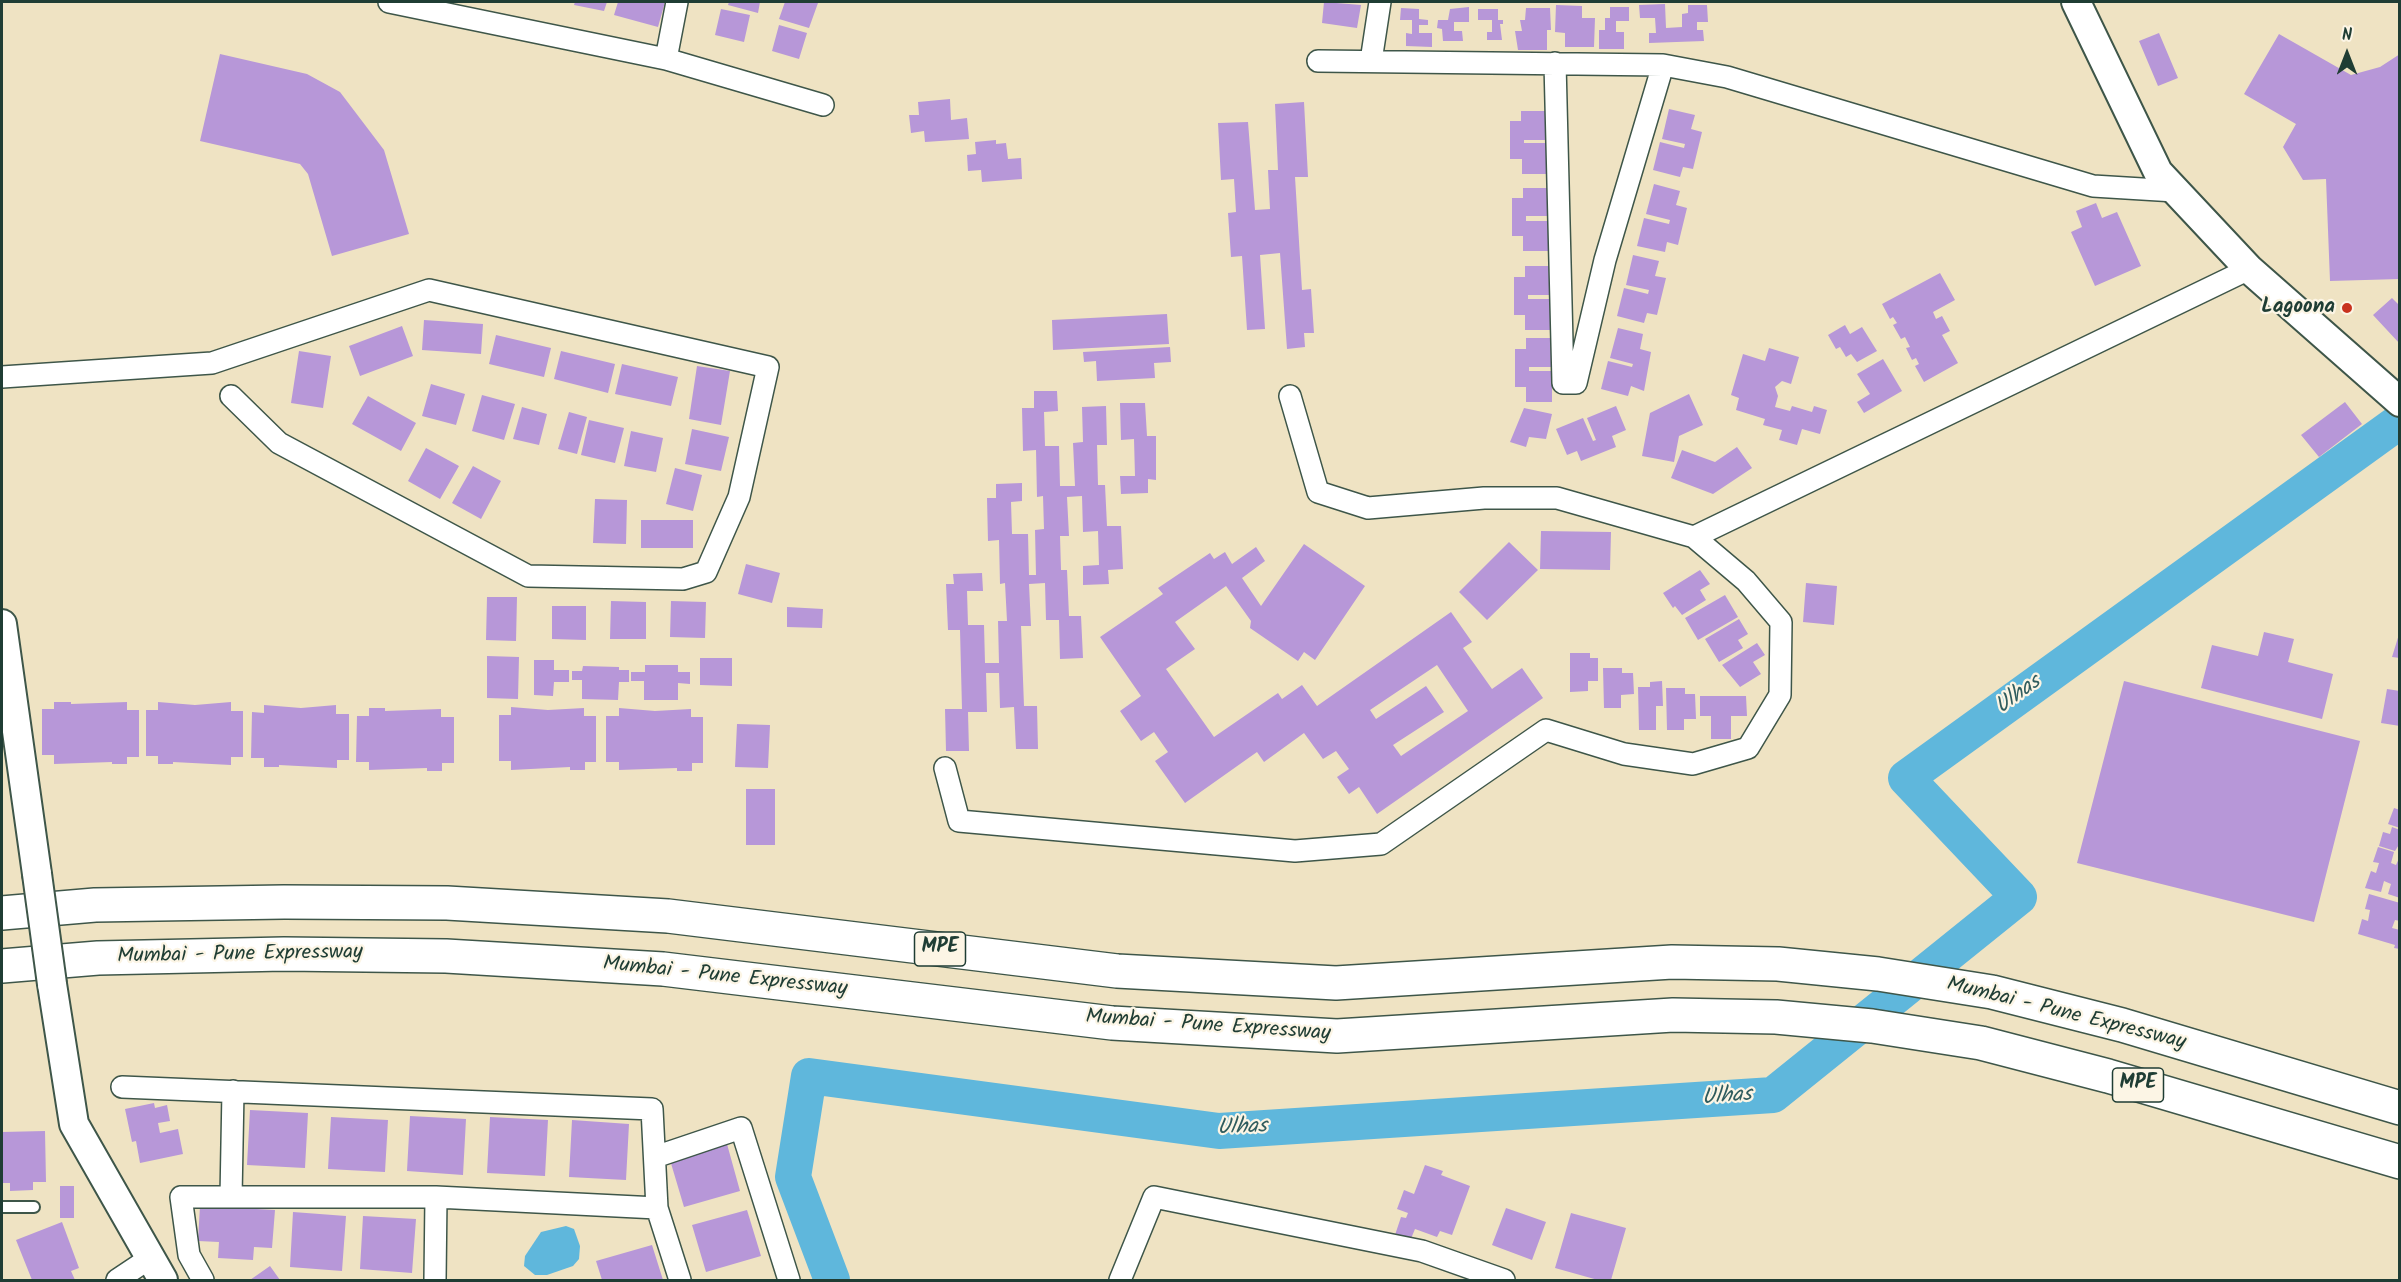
<!DOCTYPE html>
<html>
<head>
<meta charset="utf-8">
<style>
  body { margin:0 }
  #map { position:relative; width:2401px; height:1282px; overflow:hidden; background:#efe3c3; font-family:Kalam,sans-serif }
  canvas { display:block }
  .frame { position:absolute; inset:0; border:3px solid #1f3d34; pointer-events:none }
  .north { position:absolute; left:2317px; top:24px; width:60px; height:60px; -webkit-text-stroke:4px #fcf5e5; paint-order:stroke; rotate:0deg; font-size:16px; font-weight:700; line-height:24px; text-align:center; color:#1f3d34 }
  .north::after { content:''; display:block; margin:auto; width:21px; height:27px; background:#1f3d34; clip-path:polygon(50% 0,100% 100%,50% 72%,0 100%) }
</style>
</head>
<body>
<div id="map">
<canvas width="2401" height="1282"></canvas>
<div class="frame"></div>
<div class="north">N</div>
</div>
<script>
const c = document.querySelector('canvas').getContext('2d');
c.lineJoin = 'round';
function paint(path, color) { c.fillStyle = color; c.fill(path, 'evenodd'); }
const shape = rows => new Path2D(rows.map(r => 'M' + r).join(''));
function stroke(path, color, width, dash) { c.strokeStyle = color; c.lineWidth = width; c.lineCap = dash ? 'butt' : 'round'; c.setLineDash(dash || []); c.stroke(path); }
function write(font, color, halo, rows, align = 'center') {
  c.font = font + ' Kalam,sans-serif'; c.lineWidth = 4.5; c.setLineDash([]); c.textBaseline = 'middle'; c.strokeStyle = halo; c.fillStyle = color; for (const [text, x, y, turn = 0] of rows) {
    c.save(); c.translate(x, y); c.rotate((+turn || 0) * Math.PI / 180); c.textAlign = isNaN(turn) ? turn : align; if (halo) c.strokeText(text, 0, 0); c.fillText(text, 0, 0); c.restore();
  }
}
paint(shape([
  [566,1226,574,1229,580,1246,579,1259,573,1266,547,1275,535,1275,524,1266,525,1256,541,1232]
]), '#5fb7dc');
stroke(shape([
  [832,1280,793,1177,809,1076,1219,1131,1773,1095,2019,897,1906,778,2400,421]
]), '#5fb7dc', 36);
paint(shape([
  [575,2,607,2,604,11,574,5],
  [618,2,665,2,658,27,614,15],
  [729,2,760,2,758,13,728,5],
  [785,2,818,3,809,28,779,19],
  [1324,2,1361,5,1357,28,1322,23],
  [1665,4,1666,28,1682,27,1682,14,1688,13,1688,5,1707,5,1708,22,1697,22,1697,30,1703,30,1704,41,1649,43,1649,33,1656,33,1655,18,1640,18,1639,5],
  [1556,5,1582,6,1582,18,1595,18,1594,47,1565,47,1565,33,1555,32],
  [1469,7,1469,22,1454,22,1454,31,1462,31,1463,41,1443,41,1442,29,1437,28,1438,20,1448,20,1450,9],
  [1610,7,1629,7,1629,21,1616,21,1616,32,1624,32,1624,49,1599,49,1599,30,1605,30,1605,18,1610,18],
  [1401,8,1419,9,1419,19,1428,20,1428,25,1419,25,1419,33,1432,33,1432,47,1406,46,1406,33,1412,34,1412,20,1400,20],
  [1526,8,1550,8,1551,30,1547,30,1547,50,1518,50,1515,31,1522,31,1520,20,1525,20],
  [721,9,750,15,744,42,715,35],
  [1478,9,1498,9,1498,20,1503,20,1503,24,1500,24,1502,40,1487,40,1487,32,1492,32,1492,20,1478,20],
  [779,25,807,33,799,59,772,51],
  [2159,33,2178,78,2158,86,2139,41],
  [2279,34,2351,75,2380,67,2400,54,2400,279,2330,281,2326,179,2303,180,2283,147,2296,124,2244,94],
  [220,54,307,74,340,92,384,150,409,234,332,256,308,174,300,164,200,141],
  [950,99,951,120,967,118,969,139,925,142,924,131,911,133,909,115,919,115,918,102],
  [1304,102,1308,177,1295,177,1302,290,1311,289,1314,333,1304,333,1305,347,1287,349,1280,253,1260,255,1265,329,1247,330,1242,256,1231,257,1228,213,1236,212,1234,179,1221,180,1218,123,1248,122,1255,210,1270,209,1268,170,1278,170,1275,104],
  [1669,109,1695,115,1691,129,1702,132,1693,169,1683,167,1680,177,1653,170,1660,142,1684,148,1685,144,1662,139],
  [1521,111,1549,111,1549,140,1524,140,1524,143,1548,143,1548,174,1522,174,1522,159,1510,159,1510,121,1521,121],
  [996,140,996,144,1006,143,1008,159,1021,158,1022,179,982,182,981,170,968,171,967,155,976,154,975,142],
  [1654,184,1680,191,1676,205,1687,208,1678,245,1667,242,1665,252,1637,246,1644,218,1669,224,1670,220,1646,214],
  [1523,188,1551,188,1551,216,1526,216,1526,221,1550,221,1550,251,1523,251,1523,236,1512,236,1512,198,1523,198],
  [2096,203,2102,218,2117,212,2141,266,2095,286,2071,232,2082,227,2076,211],
  [1633,255,1659,261,1655,276,1666,278,1657,315,1647,313,1644,323,1617,316,1624,288,1648,294,1649,290,1626,285],
  [1525,266,1553,266,1553,295,1528,295,1528,299,1552,299,1552,330,1525,330,1525,315,1514,315,1514,277,1525,277],
  [1940,273,1955,300,1933,312,1936,319,1942,316,1950,331,1942,335,1958,363,1924,382,1915,366,1919,364,1916,358,1912,360,1906,348,1910,347,1905,337,1901,339,1893,325,1897,323,1893,317,1890,319,1882,304],
  [2392,298,2400,306,2400,344,2373,315],
  [1167,314,1169,344,1053,350,1052,320],
  [424,320,483,324,481,354,422,350],
  [1845,325,1850,334,1862,327,1877,351,1857,362,1851,354,1846,357,1840,347,1836,349,1828,335],
  [402,326,413,356,360,376,349,346],
  [1618,328,1643,334,1640,349,1651,352,1644,391,1631,386,1628,396,1601,389,1608,361,1632,367,1633,364,1610,358],
  [496,335,551,348,544,377,489,364],
  [1526,338,1554,338,1554,367,1529,367,1529,371,1552,371,1552,402,1526,402,1526,387,1515,387,1515,349,1526,349],
  [1170,347,1171,362,1154,363,1155,378,1097,381,1096,361,1084,362,1083,352],
  [1769,348,1799,357,1791,384,1782,381,1775,387,1778,396,1775,407,1790,411,1792,406,1812,412,1814,406,1827,410,1820,434,1802,429,1797,445,1779,440,1782,430,1763,425,1765,419,1736,410,1739,398,1731,395,1743,354,1765,361],
  [299,351,331,356,323,408,291,403],
  [561,351,615,364,608,393,554,379],
  [1883,359,1902,391,1864,413,1857,402,1870,394,1857,374],
  [622,364,678,377,671,406,615,394],
  [697,366,730,371,721,425,689,419],
  [431,384,465,394,456,425,422,416],
  [1034,391,1057,391,1058,411,1044,412,1045,446,1059,446,1060,486,1075,486,1073,443,1083,442,1082,407,1106,406,1107,445,1097,445,1098,485,1105,485,1107,526,1121,526,1123,569,1108,570,1109,584,1083,585,1083,566,1099,565,1098,531,1083,532,1082,496,1067,497,1069,536,1060,536,1061,570,1067,570,1069,616,1081,616,1083,658,1060,659,1059,620,1046,620,1045,583,1029,584,1031,626,1021,626,1024,706,1037,706,1038,749,1016,749,1014,707,1000,708,999,673,986,673,987,712,968,712,969,751,946,751,945,709,962,709,960,630,948,630,946,584,954,584,953,574,982,573,983,591,967,591,968,625,984,625,985,663,999,663,998,621,1007,621,1005,583,1000,584,999,540,988,541,987,498,996,498,996,484,1022,483,1022,501,1011,502,1012,534,1028,534,1029,575,1036,575,1035,530,1044,529,1043,496,1037,497,1036,450,1023,451,1022,408,1034,408],
  [1689,394,1703,425,1679,436,1674,462,1642,456,1650,413],
  [482,395,515,404,504,440,472,431],
  [368,396,416,423,401,451,352,424],
  [2345,402,2362,424,2319,457,2301,435],
  [1120,403,1145,403,1147,436,1156,436,1156,480,1148,479,1148,493,1121,494,1120,476,1135,476,1134,439,1121,440],
  [1616,406,1626,430,1612,436,1616,447,1581,461,1577,451,1567,455,1556,429,1583,418,1593,441,1596,440,1587,418],
  [522,407,547,414,539,445,513,439],
  [1524,408,1552,414,1546,439,1529,437,1526,447,1510,442],
  [569,412,587,417,577,454,558,449],
  [589,420,624,428,615,463,581,455],
  [692,429,729,437,721,471,685,464],
  [631,431,663,438,656,472,624,466],
  [1737,447,1752,468,1713,494,1671,478,1682,450,1715,462],
  [426,448,459,466,440,499,408,481],
  [473,466,501,481,481,519,452,503],
  [675,468,702,475,693,511,666,504],
  [595,499,627,500,626,544,593,543],
  [641,520,693,520,693,548,641,548],
  [1541,531,1611,532,1610,570,1540,569],
  [1509,542,1538,570,1487,620,1459,592],
  [1304,544,1365,586,1315,660,1304,652,1298,661,1250,628,1251,621,1226,586,1175,622,1195,649,1166,669,1214,737,1278,693,1282,699,1302,685,1317,706,1451,612,1472,642,1463,648,1492,689,1522,668,1543,698,1377,814,1359,787,1349,794,1337,777,1349,769,1336,751,1323,759,1304,733,1264,762,1257,752,1185,803,1155,761,1168,752,1154,732,1141,741,1120,711,1141,696,1100,637,1163,594,1158,588,1210,553,1214,559,1225,552,1232,564,1256,547,1265,561,1242,578,1261,606],
  [1437,665,1468,711,1401,756,1393,745,1444,712,1426,686,1376,719,1370,710],
  [746,564,780,573,772,603,738,594],
  [1700,570,1710,584,1700,590,1706,600,1682,615,1675,606,1673,608,1663,593],
  [1806,583,1837,586,1834,625,1803,622],
  [1725,595,1738,617,1698,640,1685,618],
  [487,597,517,597,516,641,486,640],
  [611,601,646,602,646,639,610,639],
  [671,601,706,602,705,638,670,637],
  [552,606,586,606,586,640,552,639],
  [787,607,823,609,822,628,787,627],
  [1739,619,1748,634,1738,640,1743,648,1719,662,1705,639],
  [2400,631,2400,658,2392,657],
  [2264,632,2294,639,2288,662,2333,674,2322,719,2201,688,2212,645,2258,656],
  [1757,643,1765,655,1753,662,1761,674,1740,687,1722,665],
  [1570,653,1590,653,1590,658,1598,658,1598,681,1588,681,1588,691,1570,692],
  [487,656,519,657,518,699,487,698],
  [700,658,732,658,732,686,700,685],
  [534,660,554,660,554,670,569,670,569,682,554,682,553,696,534,695],
  [645,665,678,665,678,672,690,672,690,684,678,683,678,700,644,700,644,681,631,681,631,672,645,672],
  [583,666,619,667,619,670,629,670,629,682,619,682,618,700,582,699,582,680,572,680,572,671,582,671],
  [1603,668,1622,668,1622,673,1633,673,1634,694,1621,695,1621,708,1604,708],
  [1662,681,1663,706,1656,706,1656,730,1639,730,1638,687,1650,687,1650,682],
  [2124,681,2360,741,2314,922,2077,863],
  [1666,688,1685,688,1685,694,1695,694,1696,719,1684,719,1684,730,1667,730],
  [2387,689,2400,691,2400,726,2381,723],
  [1700,696,1746,696,1747,716,1731,716,1731,739,1711,739,1711,716,1700,716],
  [54,702,71,702,71,704,127,702,127,710,139,710,139,757,127,757,127,764,112,764,112,762,54,764,54,755,42,755,42,709,54,709],
  [158,702,195,705,231,702,231,711,243,711,243,757,231,757,231,765,173,762,173,764,158,764,158,756,146,756,146,710,158,710],
  [264,705,301,708,336,705,336,714,349,714,349,760,337,760,337,768,279,765,279,767,264,767,264,758,251,758,252,712,264,713],
  [511,707,548,710,584,708,584,716,596,716,596,762,585,762,585,770,570,770,570,767,511,770,511,761,499,761,499,715,511,715],
  [369,708,385,708,385,711,441,709,441,717,454,717,454,763,442,763,442,771,427,771,427,768,369,770,369,762,356,762,357,716,369,716],
  [619,708,655,711,691,709,691,717,703,717,703,763,692,763,692,771,677,771,677,768,619,770,619,762,606,762,606,716,619,716],
  [737,724,770,725,768,768,735,767],
  [746,789,775,789,775,845,746,845],
  [2394,808,2400,810,2400,828,2388,824],
  [2392,827,2400,830,2400,843,2395,851,2379,846,2383,832,2390,834],
  [2378,847,2394,852,2391,863,2396,865,2400,856,2400,898,2388,894,2391,884,2384,881,2381,892,2365,888,2371,871,2376,873,2379,863,2373,862],
  [2369,894,2400,903,2400,921,2395,920,2392,928,2400,930,2400,949,2394,948,2395,945,2358,934,2362,919,2368,921,2370,910,2365,909],
  [154,1103,155,1108,167,1105,170,1121,158,1123,160,1133,178,1129,183,1154,140,1163,136,1141,132,1142,125,1109],
  [250,1110,308,1113,305,1168,247,1165],
  [410,1116,466,1119,463,1175,407,1171],
  [331,1117,388,1120,385,1172,328,1169],
  [490,1117,548,1120,545,1176,487,1173],
  [572,1120,629,1124,626,1180,569,1177],
  [45,1131,46,1182,33,1182,33,1190,10,1191,10,1183,2,1183,2,1132],
  [727,1144,740,1191,684,1207,670,1160],
  [1425,1165,1443,1171,1441,1175,1470,1186,1452,1235,1440,1231,1437,1237,1415,1229,1410,1241,1395,1235,1401,1217,1406,1218,1408,1213,1397,1209,1404,1190,1414,1194],
  [60,1186,74,1186,74,1218,60,1218],
  [200,1206,275,1210,272,1248,254,1247,253,1260,218,1258,219,1242,198,1241],
  [1506,1208,1546,1222,1532,1260,1492,1245],
  [747,1210,761,1256,706,1272,692,1225],
  [293,1212,346,1216,342,1271,290,1267],
  [1571,1213,1626,1228,1611,1280,1598,1280,1555,1268],
  [363,1216,416,1219,412,1273,360,1269],
  [62,1222,79,1268,71,1271,75,1280,32,1280,16,1240],
  [652,1245,663,1280,602,1280,596,1261],
  [270,1266,280,1280,250,1280]
]), '#b797d8');
const lane = shape([
  [2,1207,34,1207]
]);
const street = shape([
  [389,2,666,59,823,105],
  [666,59,677,2],
  [1318,61,1663,65,1727,77,2093,186,2175,191],
  [1371,61,1380,2],
  [1555,63,1563,383,1576,383,1605,260,1663,65],
  [2,377,212,363,429,290,768,367,739,497,706,572,683,579,528,576,279,443,231,396],
  [1290,396,1318,492,1368,508,1484,498,1557,498,1694,537],
  [945,768,959,821,1295,851,1381,844,1546,730,1624,754,1693,764,1748,748,1780,695,1781,622,1746,581,1694,537,2249,269],
  [122,1087,652,1109,657,1208,680,1280],
  [655,1157,741,1128,789,1280],
  [231,1197,233,1091],
  [436,1197,657,1208],
  [117,1280,150,1258],
  [203,1280,189,1255,181,1197,436,1197,435,1280],
  [1120,1280,1154,1197,1422,1251,1504,1280]
]);
const secondary = shape([
  [2076,2,2158,172,2249,269,2400,402],
  [2,624,37,874],
  [52,984,74,1124,163,1280]
]);
const highway = shape([
  [2,913,95,905,284,902,447,903,668,916,1117,971,1336,983,1672,962,1778,964,1878,974,1992,992,2122,1025,2400,1108],
  [2,966,98,958,284,954,446,956,663,969,1112,1023,1337,1036,1673,1015,1776,1017,1872,1026,1981,1043,2108,1076,2400,1162]
]);
stroke(lane, '#3e5649', 14);
stroke(street, '#3e5649', 24);
stroke(secondary, '#3e5649', 32);
stroke(highway, '#3e5649', 36);
stroke(lane, '#fff', 10);
stroke(street, '#fff', 21);
stroke(secondary, '#fff', 28);
stroke(highway, '#fff', 33);
const secondaryBridge = shape([
  [37,874,52,984]
]);
stroke(secondaryBridge, '#3e5649', 32, []);
stroke(secondaryBridge, '#fff', 28);
for (const [x, y, r, color] of [
  [2347,308,6,"#c8321e"]
]) { const dot = new Path2D(); dot.arc(x, y, r, 0, 2 * Math.PI); c.fillStyle = color; c.fill(dot); stroke(dot, '#fcf5e5', 2); }
for (const [x, y, w] of [
  [940,949,51],
  [2138,1085,51]
]) { const box = new Path2D(); box.roundRect(x - w / 2, y - 17, w, 34, 4.5); c.fillStyle = '#fcf5e5'; c.fill(box); stroke(box, '#1f3d34', 1.5); }
write('bold 20px', '#1f3d34', null, [
  ["MPE",940,949],
  ["MPE",2138,1085]
]);
write('bold 21px', '#1f3d34', '#fcf5e5', [
  ["Lagoona",2335,308]
], 'right');
write('21px', '#1f3d34', '#fcf5e5', [
  ["Mumbai - Pune Expressway",240,956,-1],
  ["Mumbai - Pune Expressway",725,978,6],
  ["Mumbai - Pune Expressway",2066,1015,14],
  ["Mumbai - Pune Expressway",1208,1027,4]
]);
write('italic 22px', '#2f5c5e', '#fcf5e5', [
  ["Ulhas",2019,696,-36],
  ["Ulhas",1727,1098,-4],
  ["Ulhas",1242,1129,-2]
]);
</script>
</body>
</html>
